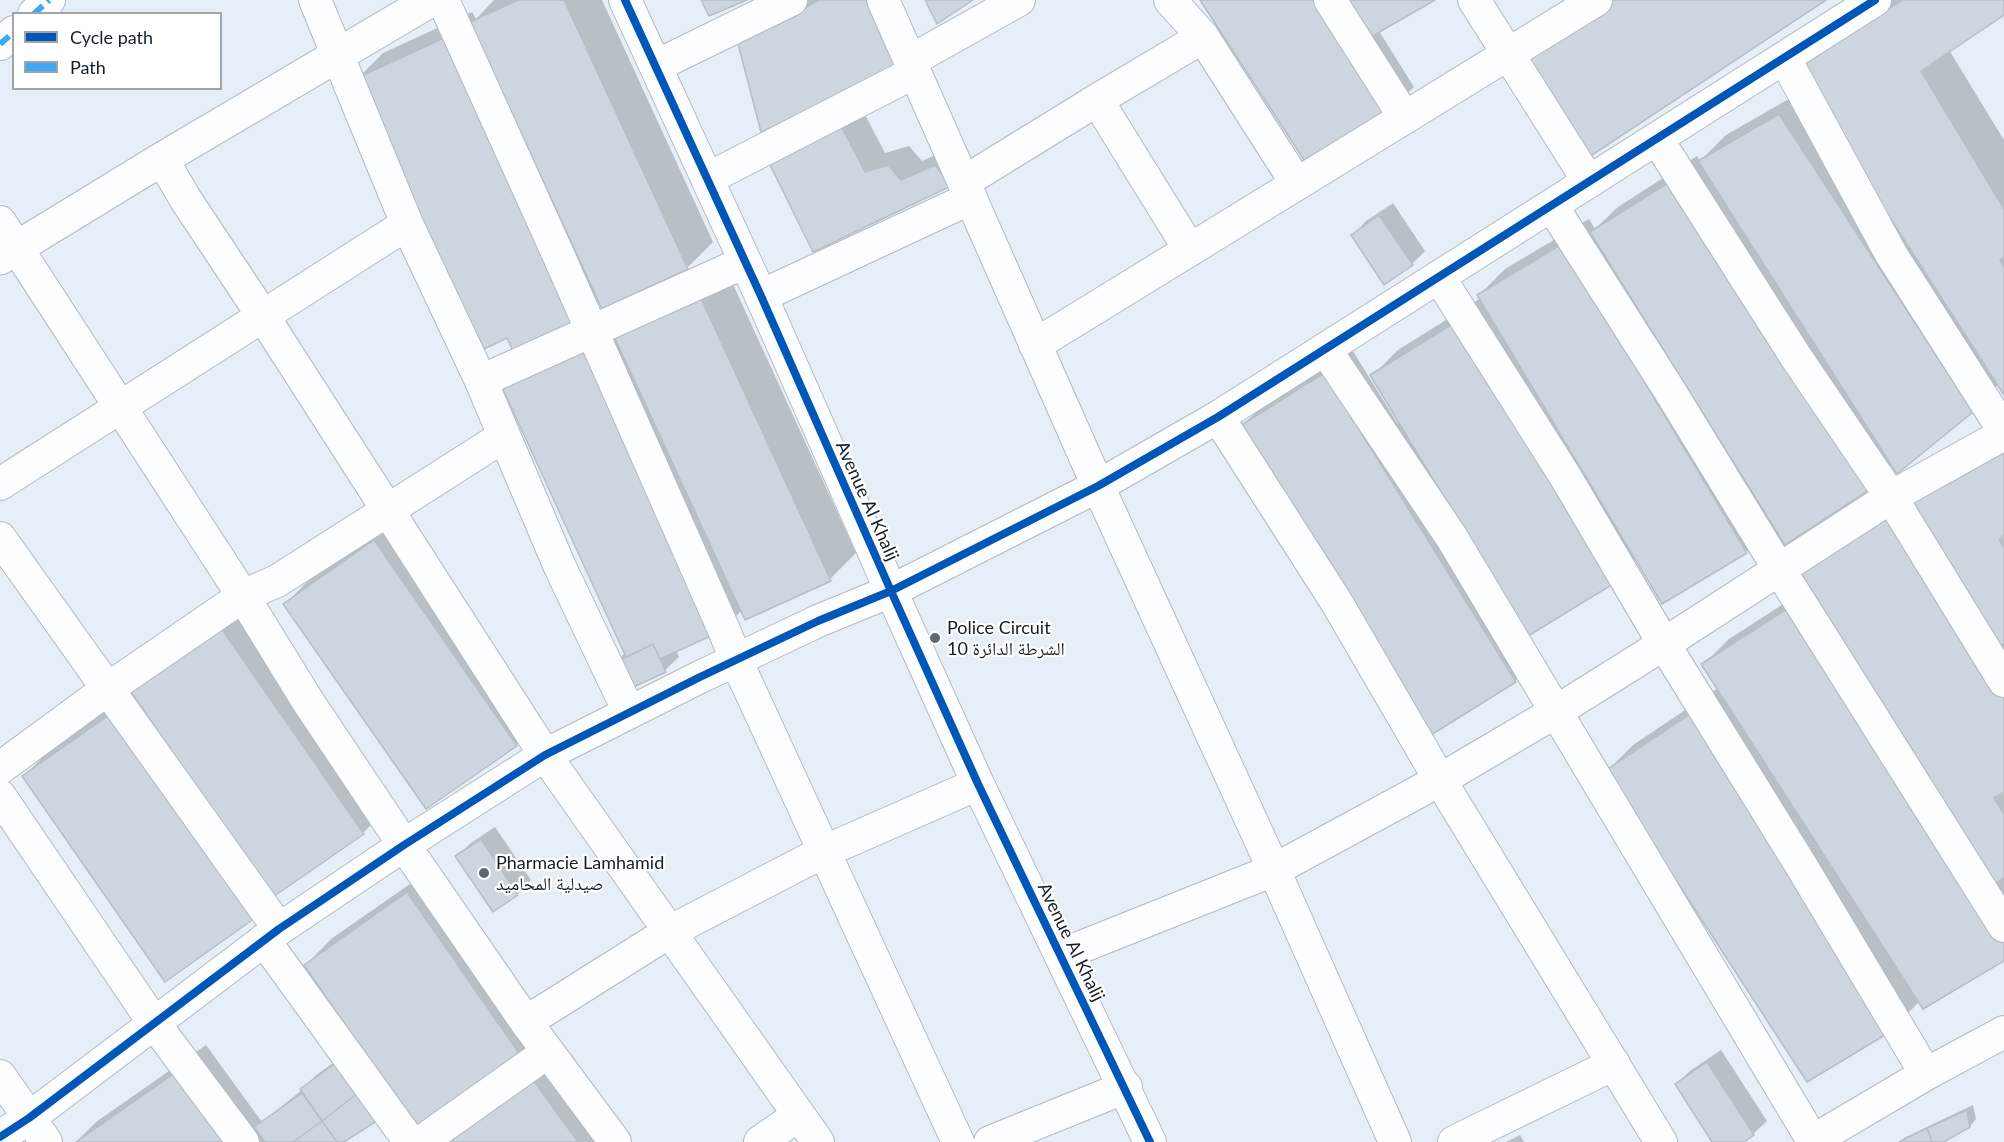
<!DOCTYPE html>
<html>
<head>
<meta charset="utf-8">
<style>
  body { margin:0 }
  #map { position:relative; width:2004px; height:1142px; overflow:hidden; background:#e6eff7; font-family:Lato,sans-serif }
  canvas { display:block }
  .legend { position:absolute; left:12px; top:12px; width:210px; height:78px; box-sizing:border-box; background:#fff; border:2px solid #a1a5a9; margin:0; padding:8px 10px; list-style:none; font-size:18px; color:#141e28 }
  .legend li { display:flex; align-items:center; gap:12px; height:30px }
  .legend b { width:30px; border:2px solid #a1a5a9 }
</style>
</head>
<body>
<div id="map">
<canvas width="2004" height="1142"></canvas>
<ul class="legend">
<li><b style="height:8px;background:#0057b8"></b>Cycle path</li>
<li><b style="height:8px;background:#3fa9f5"></b>Path</li>
</ul>
</div>
<script>
const c = document.querySelector('canvas').getContext('2d');
c.lineJoin = 'round';
function paint(path, color) { c.fillStyle = color; c.fill(path, 'evenodd'); }
const shape = rows => new Path2D(rows.map(r => 'M' + r).join(''));
function stroke(path, color, width, dash) { c.strokeStyle = color; c.lineWidth = width; c.lineCap = dash ? 'butt' : 'round'; c.setLineDash(dash || []); c.stroke(path); }
function write(font, color, halo, rows, align = 'center') {
  c.font = font + ' Lato,"Noto Naskh Arabic",sans-serif'; c.lineWidth = 4.5; c.setLineDash([]); c.textBaseline = 'middle'; c.strokeStyle = halo; c.fillStyle = color; for (const [text, x, y, turn = 0] of rows) {
    c.save(); c.translate(x, y); c.rotate((+turn || 0) * Math.PI / 180); c.textAlign = isNaN(turn) ? turn : align; if (halo) c.strokeText(text, 0, 0); c.fillText(text, 0, 0); c.restore();
  }
}
paint(shape([
  [494,0,602,0,713,242,687,268,599,300,577,322,508,336,357,79,383,53,472,12,476,19],
  [804,0,894,0,740,44,760,24],
  [1202,0,1432,0,1379,31,1414,87,1388,113],
  [1891,0,2004,0,2004,13,1949,50,2004,140,2004,392,1999,384,1972,411,1892,464,1868,489,1773,524,1746,552,1637,558,1612,583,1528,634,1541,655,1515,681,1242,426,1268,400,1351,348,1398,424,1400,422,1372,376,1398,350,1481,298,1479,295,1505,269,1589,219,1595,229,1618,207,1697,156,1700,161,1726,135,1808,88,1797,71,1823,45],
  [861,107,885,153,909,146,922,161,955,146,970,165,814,250,768,159],
  [1393,203,1425,251,1412,264,1353,235,1366,221],
  [726,269,856,553,830,579,745,618,742,610,724,628,676,650,679,657,665,670,626,689,614,664,626,652,503,385],
  [2004,425,2004,959,1920,1001,1894,1027,1607,771,1633,745,1718,688,1703,665,1729,639,1805,590],
  [400,515,542,719,516,745,285,604,311,578],
  [247,603,389,807,363,833,280,891,254,917,24,776,49,751,133,692],
  [495,827,531,880,517,894,493,910,457,856,471,843],
  [433,868,548,1032,522,1058,306,965,331,939],
  [206,1045,262,1122,302,1090,315,1076,355,1047,342,1142,76,1142,96,1122],
  [1721,1050,1767,1121,1753,1134,1741,1142,1714,1142,1676,1084,1690,1071],
  [560,1055,622,1142,447,1142],
  [1973,1105,1976,1119,1970,1126,1941,1142,1900,1142,1904,1138],
  [1520,1135,1524,1142,1506,1142]
]), '#0003');
const building = shape([
  [518,0,564,0,688,269,602,309,470,22,518,0],
  [701,0,747,0,709,16,701,0],
  [819,0,866,0,897,70,761,132,738,44,819,0],
  [925,0,973,0,937,24,925,0],
  [1200,0,1319,0,1389,114,1304,160,1200,0],
  [1345,0,1435,0,1369,38,1345,0],
  [1609,0,1826,0,1583,161,1515,56,1609,0],
  [1902,0,2004,0,2004,15,1921,71,2004,209,2004,257,2000,260,2004,267,2004,395,1795,70,1902,0],
  [446,37,578,324,514,353,507,338,480,351,355,79,446,37],
  [1779,114,1973,412,1897,474,1698,161,1779,114],
  [841,126,865,172,888,165,901,180,935,165,951,186,813,252,767,159,841,126],
  [1671,181,1869,490,1785,545,1590,232,1671,181],
  [1379,215,1413,265,1384,285,1351,235,1379,215],
  [1562,244,1747,553,1662,604,1477,295,1562,244],
  [699,294,831,581,745,620,613,334,699,294],
  [1454,323,1613,584,1528,636,1370,375,1454,323],
  [592,342,724,630,660,659,653,644,626,657,501,385,592,342],
  [1324,373,1516,682,1431,735,1240,426,1324,373],
  [2004,446,2004,535,1999,540,2004,548,2004,643,2000,646,1900,499,2004,446],
  [1887,510,2004,692,2004,792,1994,798,2004,814,2004,877,1993,886,1792,572,1887,510],
  [374,540,517,746,426,809,283,604,374,540],
  [1787,609,2004,944,2004,961,1923,1009,1701,664,1787,609],
  [221,628,364,834,273,897,131,692,221,628],
  [653,644,666,672,625,691,612,664,653,644],
  [1696,710,1895,1029,1807,1082,1605,771,1696,710],
  [112,713,255,918,165,982,22,776,112,713],
  [481,839,518,895,493,912,455,856,481,839],
  [407,892,523,1059,419,1132,304,965,407,892],
  [341,1059,363,1089,322,1121,300,1089,341,1059],
  [1707,1062,1754,1135,1744,1142,1712,1142,1675,1084,1707,1062],
  [179,1070,232,1142,76,1142,179,1070],
  [533,1080,578,1142,448,1142,533,1080],
  [363,1089,383,1117,344,1142,337,1142,322,1121,363,1089],
  [302,1093,322,1121,293,1142,265,1142,254,1127,302,1093],
  [1967,1110,1970,1127,1944,1142,1932,1142,1927,1128,1967,1110],
  [322,1121,337,1142,293,1142,322,1121],
  [1927,1128,1932,1142,1899,1142,1927,1128]
]);
paint(building, '#cdd6de');
stroke(building, '#b6bfc7', 1.5);
const street = shape([
  [315,0,407,224,481,381,560,567,629,712],
  [443,0,557,252,724,630,736,660,958,1142],
  [625,0,761,296,891,591,978,784,1150,1142],
  [883,0,1098,486,1274,870,1395,1142],
  [1170,0,1203,37,1297,184],
  [1330,0,1405,118],
  [1474,0,1589,182],
  [34,14,49,0],
  [0,44,14,32],
  [1785,59,1891,254,2004,431],
  [910,61,1019,0],
  [656,66,791,0],
  [1097,100,1190,250],
  [1657,139,1796,357,1891,497,2004,681],
  [162,159,186,200,263,316,545,755,818,1142],
  [707,179,915,72],
  [964,182,1097,100,1203,37],
  [1552,206,1668,388,1779,569,2004,926],
  [0,222,243,596,307,700,404,845,526,1022,615,1142],
  [1439,277,1565,476,1664,644,1802,867,1926,1074],
  [761,296,971,198],
  [1035,345,1596,0],
  [1325,349,1452,538,1813,1141],
  [481,381,745,262],
  [1218,417,1337,603,1440,780,1661,1142],
  [0,484,407,224],
  [0,538,279,929],
  [0,768,109,688,243,596,277,581,504,436],
  [0,796,154,1023,243,1142],
  [264,940,410,1142],
  [1061,955,1274,870,1440,780,1557,711,1664,644,1891,497,2004,434],
  [526,1022,669,932,823,852,978,784],
  [0,1076,46,1142],
  [0,1137,29,1118,279,929,404,845,545,755,700,677,818,621,891,591,1098,486,1218,417,1875,0],
  [421,1142,548,1052],
  [760,1142,799,1115],
  [990,1142,1126,1087],
  [1454,1142,1614,1064],
  [1811,1142,1926,1074,2004,1032]
]);
const secondary = shape([
  [0,258,162,159,431,0]
]);
stroke(street, '#b1bac2', 34);
stroke(secondary, '#b1bac2', 35);
stroke(street, '#fbfdfe', 32);
stroke(secondary, '#fbfdfe', 33);
stroke(shape([
  [34,14,49,0],
  [0,44,14,32]
]), '#3fa9f5', 6, [12, 6]);
stroke(shape([
  [625,0,761,296,891,591,978,784,1150,1142],
  [0,1137,29,1118,279,929,404,845,545,755,700,677,818,621,891,591,1098,486,1218,417,1875,0]
]), '#0057b8', 8);
for (const [x, y, r, color] of [
  [935,638,6,"#5e6770"],
  [484,873,6,"#5e6770"]
]) { const dot = new Path2D(); dot.arc(x, y, r, 0, 2 * Math.PI); c.fillStyle = color; c.fill(dot); stroke(dot, '#fff', 2); }
write('18px', '#141e28', '#fff', [
  ["Avenue Al Khalij",867,501,66],
  ["Avenue Al Khalij",1071,942,64]
]);
write('18px', '#141e28', '#fff', [
  ["Police Circuit",947,628],
  ["10 الشرطة الدائرة",947,649],
  ["Pharmacie Lamhamid",496,863],
  ["صيدلية المحاميد",496,884]
], 'left');
</script>
</body>
</html>
